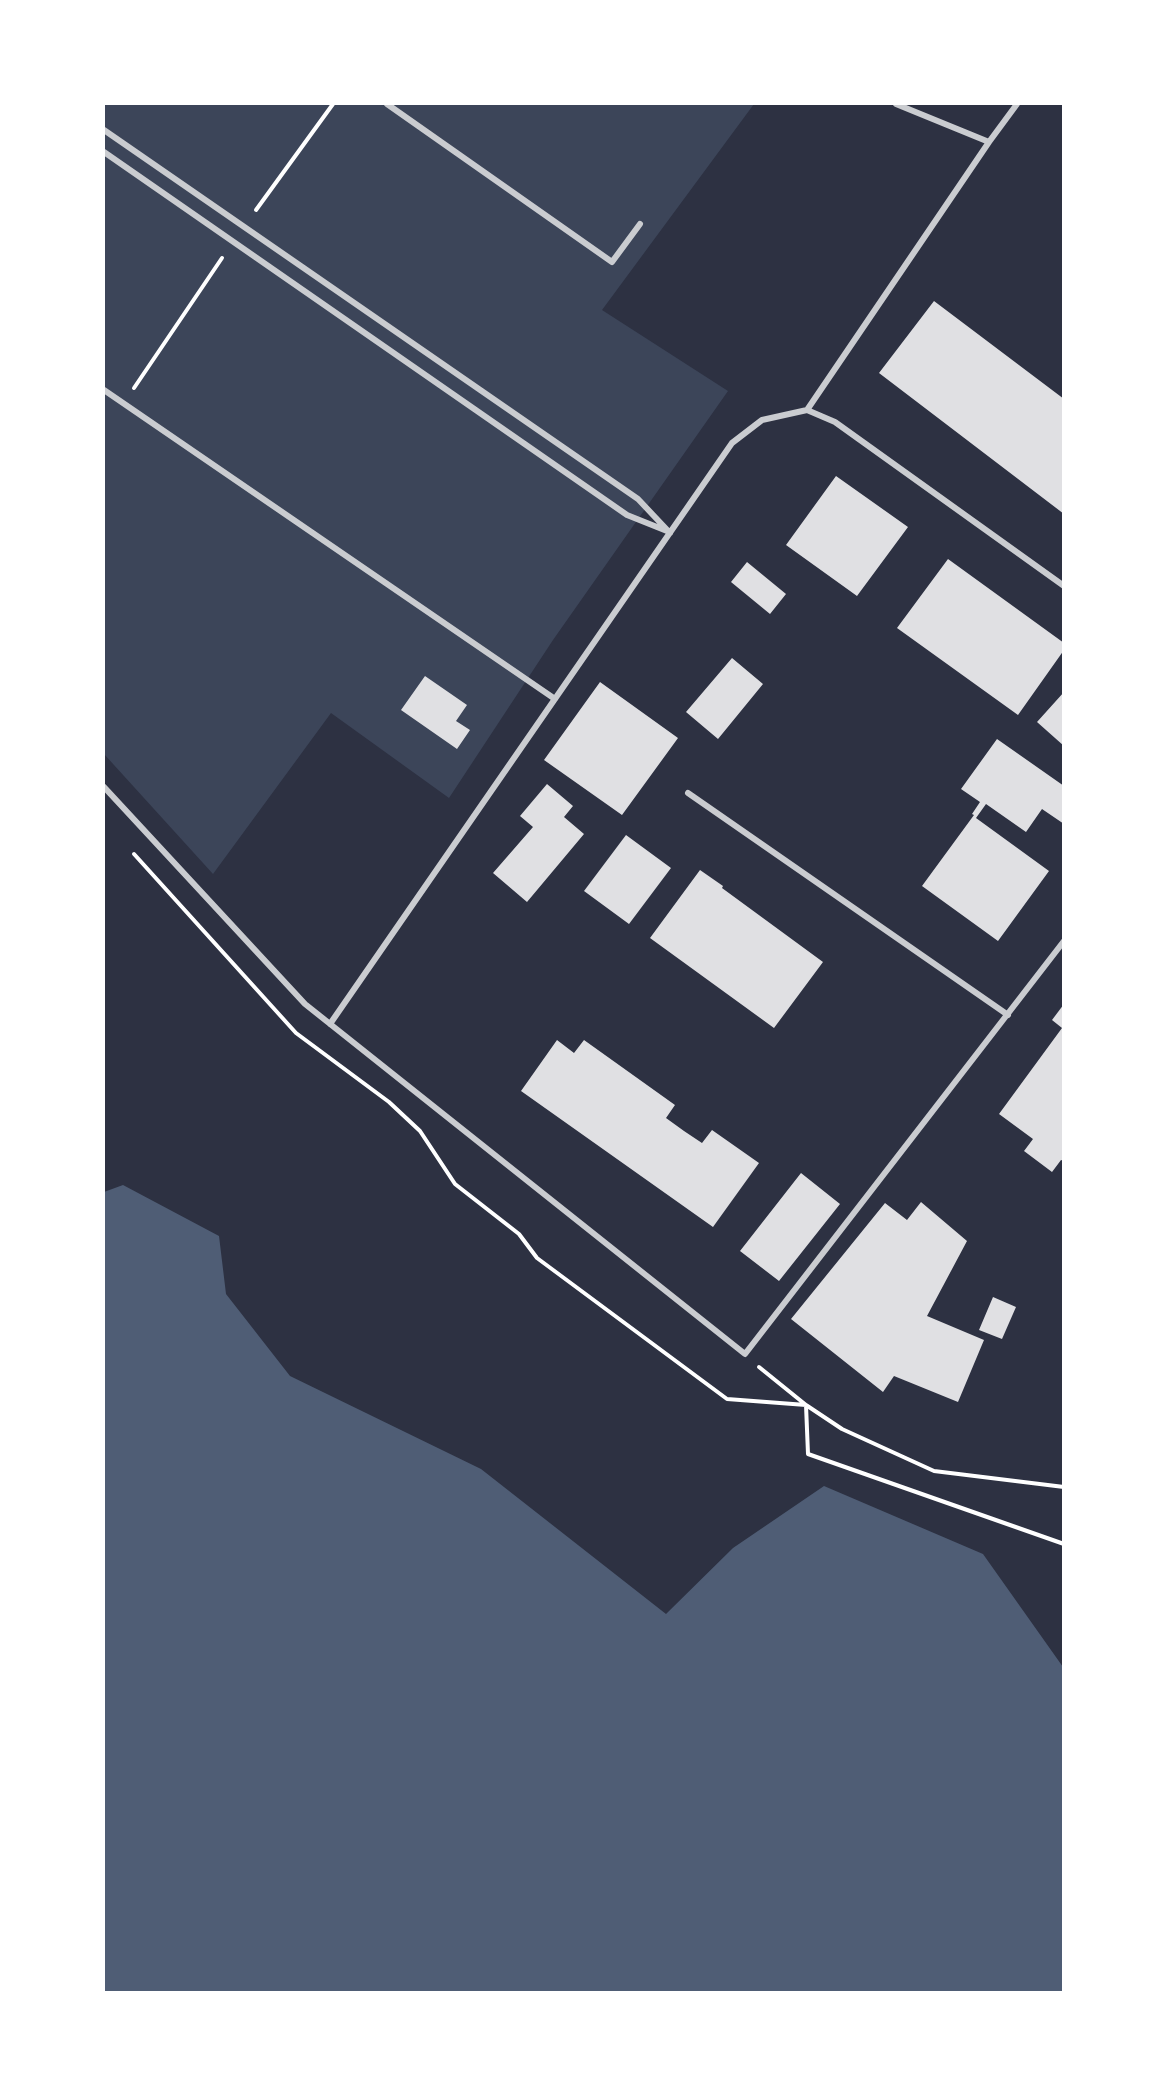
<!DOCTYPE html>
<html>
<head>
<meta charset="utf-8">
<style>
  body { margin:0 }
  #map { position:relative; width:1167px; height:2096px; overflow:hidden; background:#2d3142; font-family:"Work Sans",sans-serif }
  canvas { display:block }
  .frame { position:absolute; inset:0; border:105px solid #fff; pointer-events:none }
</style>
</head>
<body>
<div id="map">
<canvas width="1167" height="2096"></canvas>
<div class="frame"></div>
</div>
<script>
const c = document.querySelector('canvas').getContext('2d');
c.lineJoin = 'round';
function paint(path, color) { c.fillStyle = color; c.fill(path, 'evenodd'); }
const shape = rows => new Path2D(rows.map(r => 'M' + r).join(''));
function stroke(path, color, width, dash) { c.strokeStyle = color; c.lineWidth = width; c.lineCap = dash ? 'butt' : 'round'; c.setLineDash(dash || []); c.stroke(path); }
paint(shape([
  [104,104,754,104,602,310,728,391,553,640,449,798,331,713,213,874,104,754]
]), '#3c4559');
paint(shape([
  [123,1185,219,1236,226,1294,290,1376,481,1469,666,1614,733,1548,824,1486,983,1554,1063,1667,1063,1992,104,1992,104,1192]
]), '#4f5d75');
paint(shape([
  [934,301,1064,399,1064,514,879,373],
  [836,476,908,527,857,596,786,545],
  [948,559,1064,643,1064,650,1018,715,897,628],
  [747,562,786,594,770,614,731,582],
  [732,658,763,684,718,739,686,712],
  [425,676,467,705,456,721,470,730,457,749,401,710],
  [600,682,678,738,622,815,544,760],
  [1064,692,1064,746,1037,722],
  [997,739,1064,786,1064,824,1042,809,1026,832,986,804,976,818,1049,871,998,941,922,886,974,815,972,814,980,802,961,789],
  [547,784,573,806,564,817,584,834,527,902,493,873,533,827,520,816],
  [626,835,671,868,629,924,584,891],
  [700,870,723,886,722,888,823,962,774,1028,650,938],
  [1064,1004,1064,1161,1061,1160,1052,1172,1024,1151,1033,1139,999,1114,1062,1028,1052,1020],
  [557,1040,574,1053,584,1040,675,1105,666,1118,684,1131,702,1143,712,1130,759,1163,713,1227,521,1091],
  [801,1173,840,1204,779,1281,740,1251],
  [921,1202,967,1241,927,1316,984,1340,958,1402,894,1376,883,1392,791,1319,885,1203,907,1220],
  [993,1297,1016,1307,1002,1339,979,1330]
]), '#e0e0e3');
stroke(shape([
  [256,210,333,104],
  [134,388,222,258],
  [134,854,296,1033,389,1102,420,1131,455,1184,519,1234,537,1258,727,1399,806,1405],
  [759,1367,806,1405,842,1429,934,1471,1064,1487],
  [806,1405,808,1454,1064,1544]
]), '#fff', 4);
stroke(shape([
  [387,104,612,262,640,224],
  [896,104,989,142],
  [104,130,638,499,670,533],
  [104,152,627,515,667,531],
  [104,390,555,699],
  [807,410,835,422,1064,586],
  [104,787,305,1004,745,1354,1064,941],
  [688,793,1008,1015],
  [330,1024,732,443,762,420,807,410,989,142,1017,104]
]), '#caccd0', 6);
</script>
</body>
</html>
